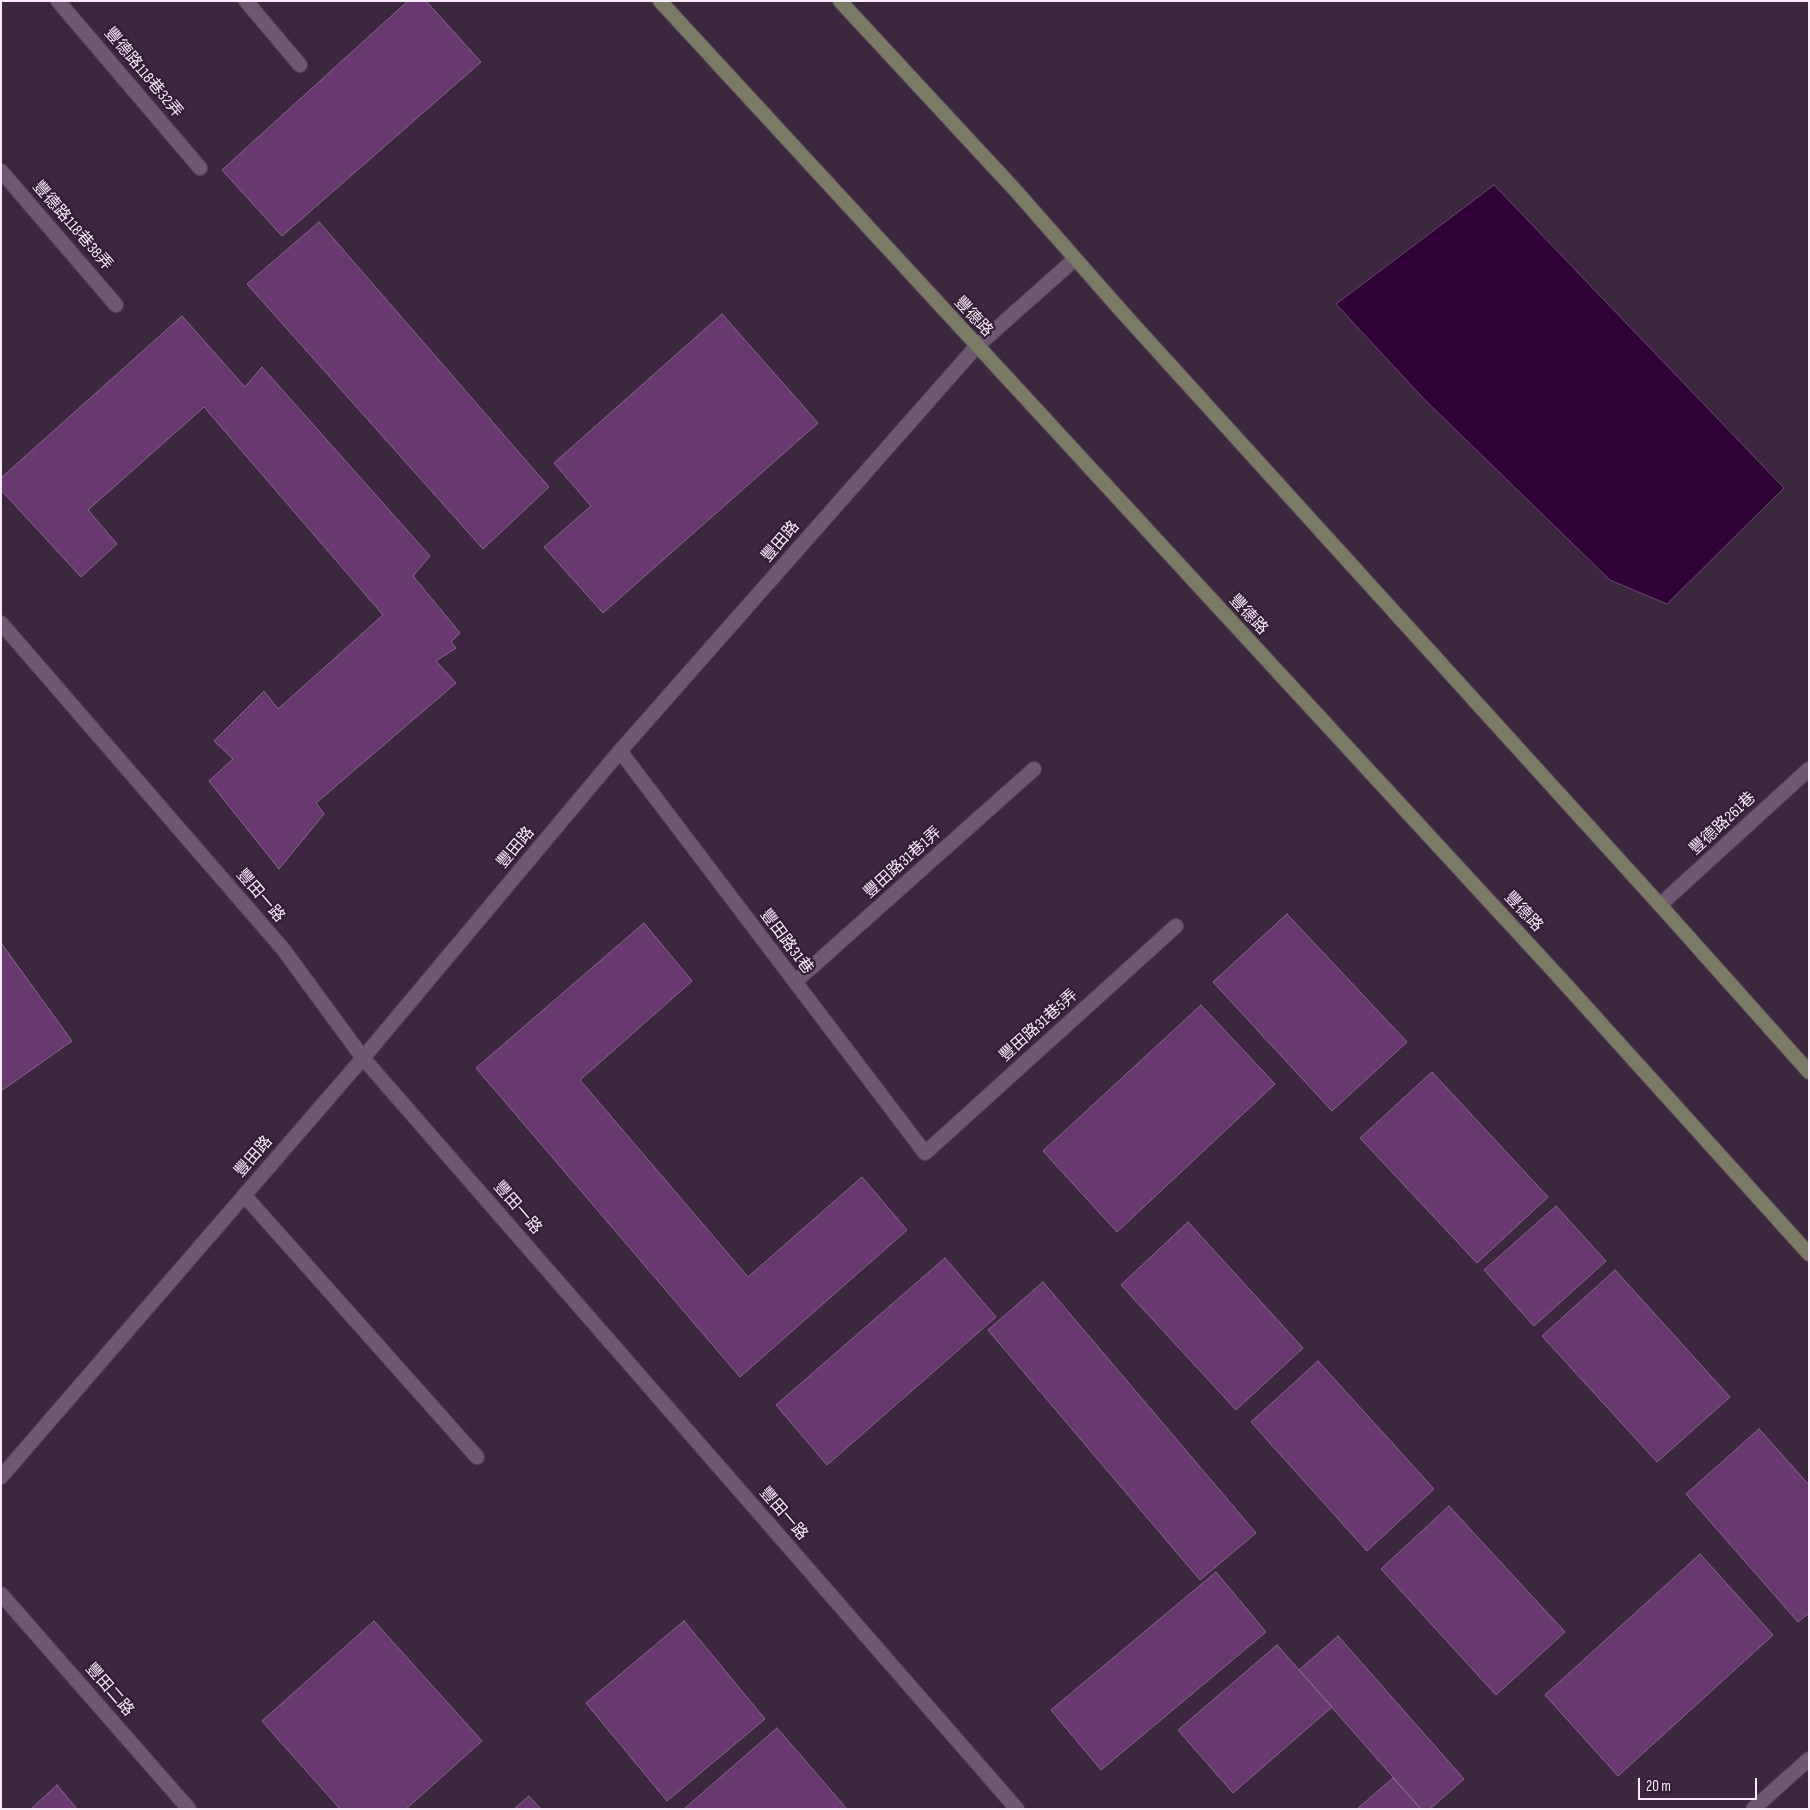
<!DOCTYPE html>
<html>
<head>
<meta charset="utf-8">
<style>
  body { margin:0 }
  #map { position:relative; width:1810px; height:1810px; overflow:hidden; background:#3b283e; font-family:"Sofia Sans Condensed",sans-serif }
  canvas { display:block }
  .frame { position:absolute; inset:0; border:2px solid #f7ebf9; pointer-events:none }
  .scale { position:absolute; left:1638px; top:1778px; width:119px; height:22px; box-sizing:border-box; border:2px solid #f7ebf9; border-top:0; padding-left:6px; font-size:15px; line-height:18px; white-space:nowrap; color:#f7ebf9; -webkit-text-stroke:4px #311e34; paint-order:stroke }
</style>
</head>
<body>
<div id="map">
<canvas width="1810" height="1810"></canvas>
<div class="frame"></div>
<div class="scale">20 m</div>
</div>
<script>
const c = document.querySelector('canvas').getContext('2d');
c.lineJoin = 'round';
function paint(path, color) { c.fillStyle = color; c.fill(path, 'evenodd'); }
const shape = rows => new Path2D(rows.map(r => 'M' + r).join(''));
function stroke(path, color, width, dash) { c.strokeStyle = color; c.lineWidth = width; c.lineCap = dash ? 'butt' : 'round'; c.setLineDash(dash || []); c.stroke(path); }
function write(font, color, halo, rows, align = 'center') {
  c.font = font + ' "Sofia Sans Condensed","Noto Sans TC",sans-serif'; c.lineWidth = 4.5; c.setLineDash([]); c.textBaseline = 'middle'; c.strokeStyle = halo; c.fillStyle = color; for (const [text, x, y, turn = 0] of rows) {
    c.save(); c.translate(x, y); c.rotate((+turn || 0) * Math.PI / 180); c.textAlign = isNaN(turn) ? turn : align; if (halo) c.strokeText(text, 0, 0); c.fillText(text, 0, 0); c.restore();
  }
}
const water = shape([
  [1494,185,1784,488,1667,604,1610,580,1424,399,1336,304,1494,185]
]);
paint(water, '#2f0235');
stroke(water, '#6b4870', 1);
const building = shape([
  [408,1,426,1,481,62,282,236,222,170,408,1],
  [319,222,549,487,483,549,247,284,319,222],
  [722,314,818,423,603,613,544,547,591,506,554,463,722,314],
  [182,316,245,387,262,367,430,556,413,576,460,633,451,642,456,648,436,661,456,683,316,803,324,814,279,869,209,781,233,759,214,741,264,691,278,709,383,615,204,407,88,510,117,544,81,577,1,490,1,478,182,316],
  [1287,914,1407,1042,1332,1111,1213,982,1287,914],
  [644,923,692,981,580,1080,748,1277,862,1177,907,1230,740,1377,476,1068,644,923],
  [1,943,72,1041,1,1091,1,943],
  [1201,1005,1275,1084,1117,1232,1043,1151,1201,1005],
  [1432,1072,1548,1197,1477,1263,1360,1138,1432,1072],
  [1556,1206,1606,1261,1534,1326,1484,1270,1556,1206],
  [1188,1222,1303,1348,1236,1410,1121,1285,1188,1222],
  [945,1258,996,1317,827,1465,776,1405,945,1258],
  [1615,1270,1730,1397,1657,1462,1542,1336,1615,1270],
  [1043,1282,1256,1533,1200,1580,988,1330,1043,1282],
  [1318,1361,1434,1489,1367,1551,1251,1422,1318,1361],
  [1759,1429,1809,1485,1809,1613,1798,1622,1686,1494,1759,1429],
  [1449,1506,1565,1632,1496,1695,1381,1569,1449,1506],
  [1700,1554,1773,1635,1618,1776,1545,1695,1700,1554],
  [1216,1572,1266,1632,1101,1770,1051,1710,1216,1572],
  [374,1621,482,1741,406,1809,340,1809,262,1721,374,1621],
  [684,1621,765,1719,667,1801,586,1703,684,1621],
  [1338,1636,1464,1779,1430,1809,1421,1809,1299,1670,1338,1636],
  [1277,1645,1332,1707,1233,1793,1178,1730,1277,1645],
  [777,1728,847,1809,684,1809,777,1728],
  [1393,1778,1421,1809,1357,1809,1393,1778],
  [57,1785,77,1809,31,1809,57,1785],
  [529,1796,541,1809,514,1809,529,1796]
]);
paint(building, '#67396e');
stroke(building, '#836d86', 1);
const service = shape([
  [58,1,200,168],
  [246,1,300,65],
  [1,171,116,305],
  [620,751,925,1153,1176,926],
  [1660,905,1809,769],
  [795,982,1034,769],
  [244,1195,477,1457]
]);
const minor = shape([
  [1,623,283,949,363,1058,1017,1809],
  [1,1594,189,1809],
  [1753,1809,1809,1759]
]);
const tertiary = shape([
  [1,1477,363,1058,620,751,976,347,1075,259]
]);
const secondary = shape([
  [660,1,1559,977,1809,1254],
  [840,1,1016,191,1124,314,1660,905,1809,1072]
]);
stroke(service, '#554557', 16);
stroke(minor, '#554557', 16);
stroke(tertiary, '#554557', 16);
stroke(secondary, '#554557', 16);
stroke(service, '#6e5971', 14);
stroke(minor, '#6e5971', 14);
stroke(tertiary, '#6e5971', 14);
stroke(secondary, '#7b7b65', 14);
write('16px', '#f7ebf9', '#311e34', [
  ["豐德路118巷32弄",143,73,50],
  ["豐德路118巷38弄",72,226,49],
  ["豐德路",973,317,47],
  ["豐田路",781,542,-49],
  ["豐德路",1248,615,47],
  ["豐德路261巷",1723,824,-43],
  ["豐田路",516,848,-50],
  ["豐田路31巷1弄",903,863,-42],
  ["豐田一路",260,896,49],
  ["豐德路",1523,912,47],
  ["豐田路31巷",786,942,53],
  ["豐田路31巷5弄",1039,1026,-42],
  ["豐田路",254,1157,-49],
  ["豐田一路",517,1208,49],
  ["豐田一路",783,1514,49],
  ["豐田二路",109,1690,49]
]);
</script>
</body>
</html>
